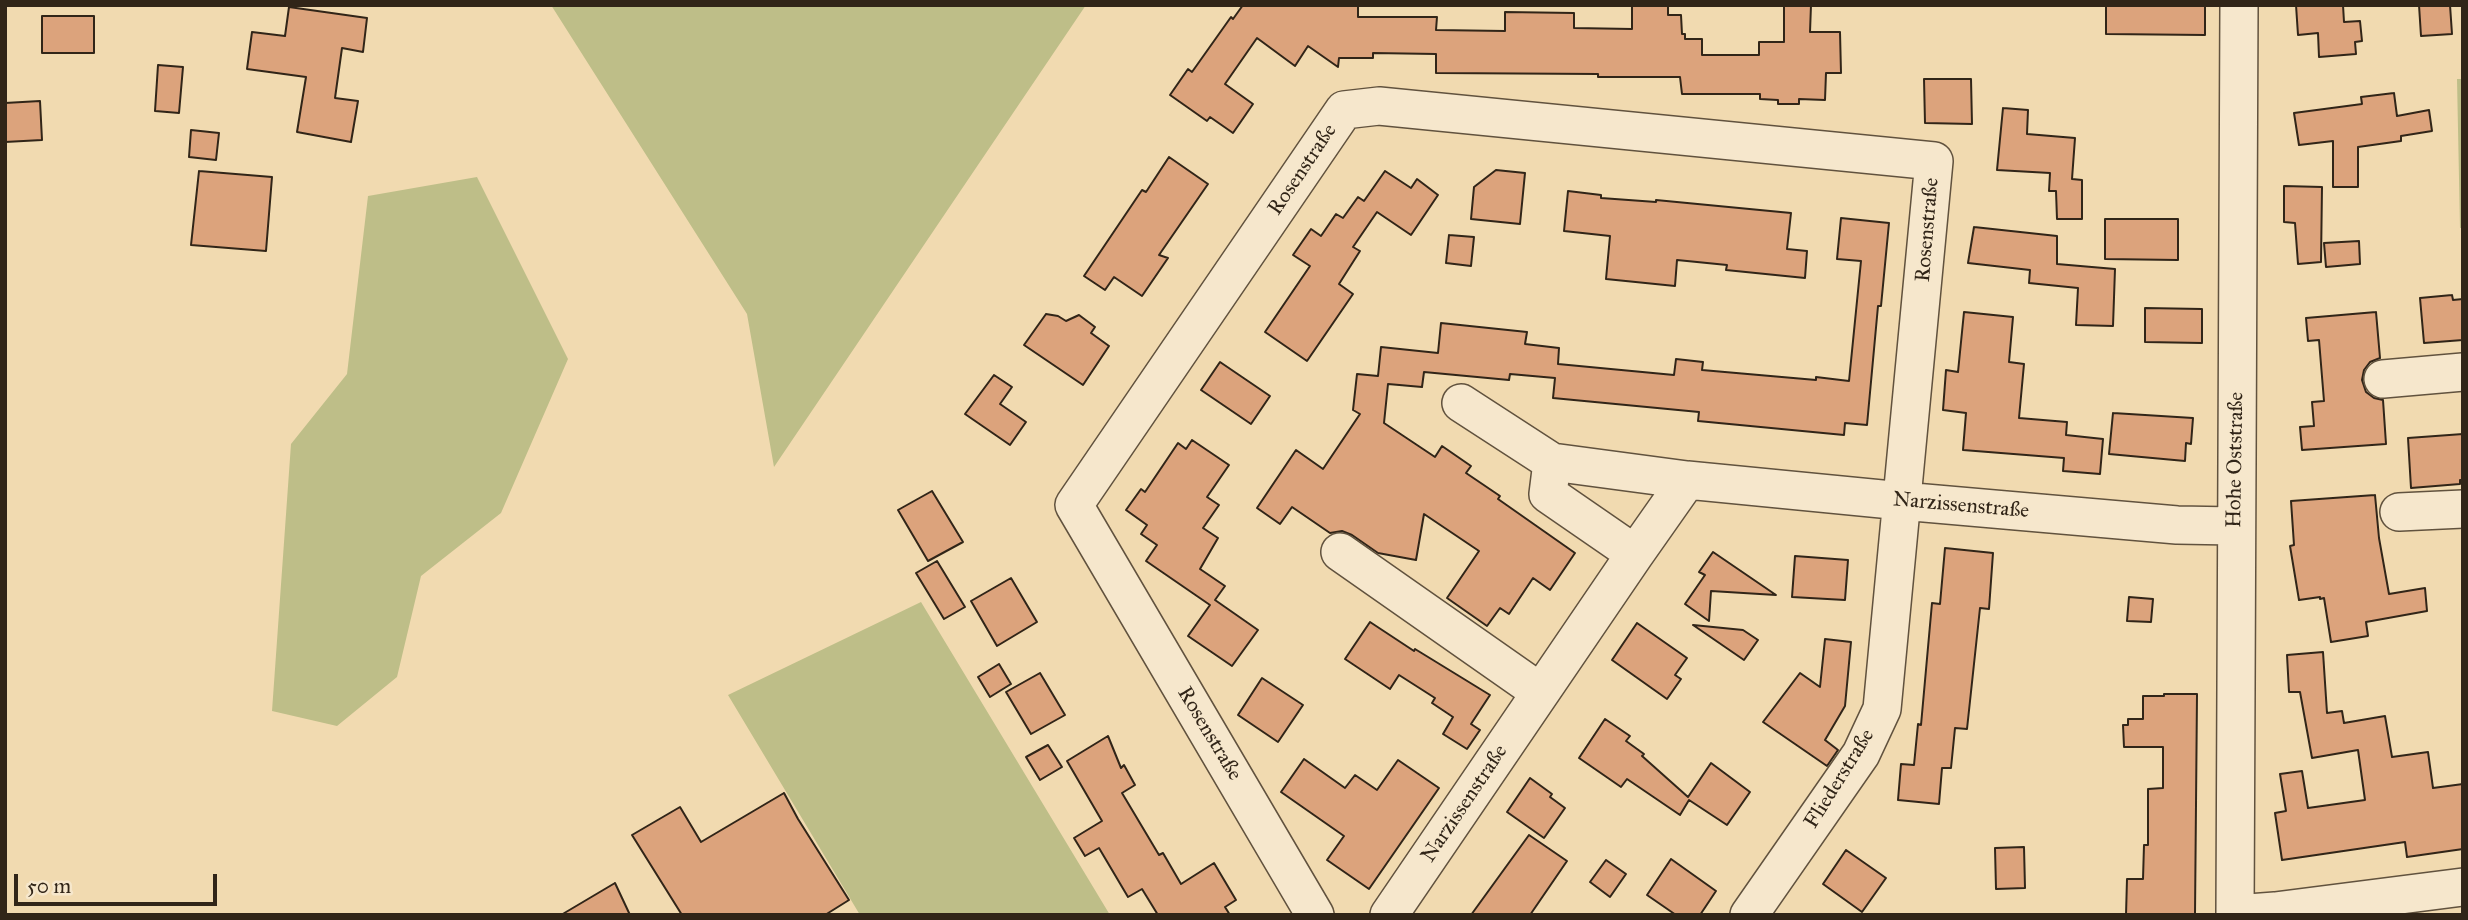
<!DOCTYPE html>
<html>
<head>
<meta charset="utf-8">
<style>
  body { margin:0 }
  #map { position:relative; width:2468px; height:920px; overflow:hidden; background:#f1dab0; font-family:"IM FELL Great Primer",serif }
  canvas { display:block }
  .frame { position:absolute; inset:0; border:7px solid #312518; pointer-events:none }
  .scale { position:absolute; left:14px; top:874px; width:203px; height:32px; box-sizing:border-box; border:4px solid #312518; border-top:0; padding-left:9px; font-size:21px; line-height:24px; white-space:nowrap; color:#312518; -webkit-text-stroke:5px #f6e7cc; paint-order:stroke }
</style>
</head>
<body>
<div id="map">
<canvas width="2468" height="920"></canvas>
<div class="frame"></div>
<div class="scale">50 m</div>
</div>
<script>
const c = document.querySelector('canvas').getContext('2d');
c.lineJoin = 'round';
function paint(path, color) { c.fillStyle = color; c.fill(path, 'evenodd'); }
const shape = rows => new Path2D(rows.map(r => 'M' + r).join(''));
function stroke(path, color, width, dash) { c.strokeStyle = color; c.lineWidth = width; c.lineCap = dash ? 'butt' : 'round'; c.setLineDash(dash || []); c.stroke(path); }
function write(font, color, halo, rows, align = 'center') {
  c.font = font + ' "IM FELL Great Primer",serif'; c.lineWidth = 5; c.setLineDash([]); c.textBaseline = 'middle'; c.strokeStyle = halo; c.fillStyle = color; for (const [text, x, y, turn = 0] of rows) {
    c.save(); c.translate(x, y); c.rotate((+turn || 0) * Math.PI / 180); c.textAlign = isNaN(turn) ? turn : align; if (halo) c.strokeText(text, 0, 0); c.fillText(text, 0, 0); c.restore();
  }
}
paint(shape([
  [551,5,1086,5,774,467,747,314],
  [2457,79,2463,79,2463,228,2460,228],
  [477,177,568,359,501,513,421,576,397,677,337,726,272,711,291,444,347,374,368,196],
  [921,602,1110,915,860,915,728,695]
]), '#bebe88');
const building = shape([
  [1243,5,1358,5,1358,17,1437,17,1436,30,1505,31,1505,12,1574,13,1574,28,1632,29,1632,5,1668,5,1668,15,1681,15,1682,34,1685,34,1685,39,1702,39,1702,55,1759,55,1759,42,1784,42,1784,5,1811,5,1810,32,1840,32,1841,73,1826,73,1825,100,1799,99,1799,104,1778,104,1778,100,1760,99,1760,94,1682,94,1680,77,1598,77,1598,74,1436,73,1436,54,1373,53,1373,58,1339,58,1338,67,1308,46,1295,66,1257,38,1225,84,1253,104,1233,133,1210,117,1207,121,1170,95,1188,69,1192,72,1231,17,1233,19,1243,5],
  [2106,5,2205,5,2205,35,2106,34,2106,5],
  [2296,5,2343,5,2344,22,2360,21,2362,41,2355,42,2356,54,2319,57,2318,33,2298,35,2296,5],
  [2419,5,2450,5,2452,34,2421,36,2419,5],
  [289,7,367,18,363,52,342,48,335,98,358,101,351,142,297,132,306,77,247,69,252,32,285,36,289,7],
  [42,16,94,16,94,53,42,53,42,16],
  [158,65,183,67,179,113,155,111,158,65],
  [1924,79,1971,79,1972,124,1925,123,1924,79],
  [2394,93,2397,116,2429,110,2432,131,2401,136,2401,141,2358,147,2358,187,2333,187,2333,141,2299,145,2294,113,2362,104,2361,97,2394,93],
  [40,101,42,140,5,142,5,103,40,101],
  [2003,108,2028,110,2027,134,2075,138,2072,179,2082,180,2082,219,2057,219,2056,191,2049,191,2050,173,1997,170,2003,108],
  [191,130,219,133,216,160,189,157,191,130],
  [1169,157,1208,184,1159,255,1168,258,1142,296,1114,277,1105,290,1084,276,1142,190,1146,192,1169,157],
  [1496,170,1525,173,1520,224,1471,219,1474,187,1496,170],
  [199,171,272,177,266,251,191,245,199,171],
  [1385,171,1411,188,1417,179,1438,195,1411,235,1377,212,1353,247,1360,251,1339,284,1353,294,1307,361,1265,332,1310,266,1293,255,1311,229,1321,236,1336,214,1343,218,1358,197,1364,201,1385,171],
  [2284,186,2322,187,2321,262,2298,264,2295,223,2284,222,2284,186],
  [1568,191,1601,195,1601,198,1656,202,1656,200,1791,213,1787,249,1807,251,1805,278,1726,270,1727,265,1677,260,1675,286,1606,279,1610,236,1564,231,1568,191],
  [1841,218,1889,223,1881,306,1878,306,1867,425,1845,423,1844,435,1698,421,1699,412,1553,398,1555,378,1510,374,1509,380,1424,372,1422,387,1388,384,1384,423,1435,457,1442,446,1471,466,1466,473,1500,496,1498,499,1575,553,1550,590,1533,578,1509,614,1500,608,1487,626,1447,598,1479,551,1424,514,1416,560,1378,553,1352,535,1342,531,1330,533,1292,507,1280,524,1257,508,1296,450,1323,469,1360,414,1353,410,1357,374,1378,376,1381,347,1438,353,1441,323,1527,332,1525,344,1559,348,1558,364,1674,375,1676,359,1703,362,1702,370,1816,380,1816,377,1849,381,1861,261,1837,259,1841,218],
  [2105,219,2178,219,2178,260,2105,259,2105,219],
  [1974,227,2057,236,2057,264,2115,269,2113,326,2076,325,2078,288,2029,283,2030,270,1968,263,1974,227],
  [1449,235,1474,237,1471,266,1446,263,1449,235],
  [2359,241,2360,264,2326,267,2324,243,2359,241],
  [2452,295,2453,300,2463,299,2463,340,2424,343,2420,298,2452,295],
  [2145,308,2202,309,2202,343,2145,342,2145,308],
  [1964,312,2013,317,2009,362,2024,364,2019,418,2067,422,2066,435,2103,439,2100,474,2063,471,2064,458,1963,450,1966,413,1943,410,1946,370,1958,372,1964,312],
  [2376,312,2380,358,2370,362,2364,370,2362,380,2366,392,2374,398,2383,400,2386,444,2302,450,2300,427,2314,426,2312,402,2324,401,2319,340,2308,341,2306,318,2376,312],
  [1046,314,1058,316,1066,321,1079,315,1095,327,1091,333,1109,346,1083,385,1024,345,1046,314],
  [1220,362,1270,396,1251,424,1201,390,1220,362],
  [994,375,1012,387,1000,404,1026,422,1010,445,965,414,994,375],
  [2113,413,2193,418,2191,444,2186,443,2185,461,2109,454,2113,413],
  [2463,434,2463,480,2460,480,2460,484,2411,488,2408,438,2463,434],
  [1192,440,1229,465,1207,497,1219,505,1203,528,1218,538,1200,569,1225,586,1215,600,1258,630,1232,666,1188,636,1210,605,1146,561,1157,545,1141,534,1147,525,1126,510,1141,489,1145,492,1178,443,1186,449,1192,440],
  [932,491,963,542,928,561,898,510,932,491],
  [2375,495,2379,538,2389,594,2425,588,2427,611,2366,622,2368,636,2331,642,2324,598,2320,599,2320,597,2299,600,2290,546,2294,545,2291,501,2375,495],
  [1945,548,1993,553,1989,609,1980,608,1967,729,1955,728,1951,768,1942,768,1939,804,1898,800,1901,764,1914,765,1918,724,1921,725,1932,603,1940,604,1945,548],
  [1713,552,1776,595,1711,591,1709,621,1685,604,1705,575,1699,572,1713,552],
  [1795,556,1848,560,1845,600,1792,597,1795,556],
  [937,561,965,607,944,619,916,573,937,561],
  [1011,578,1037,622,997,646,971,601,1011,578],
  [2129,597,2153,599,2151,622,2127,621,2129,597],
  [1370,622,1414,651,1415,649,1490,695,1471,724,1480,730,1467,749,1443,734,1453,717,1432,703,1435,698,1399,675,1390,689,1345,659,1370,622],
  [1637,623,1687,658,1675,675,1681,679,1667,699,1612,660,1637,623],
  [1693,625,1743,630,1758,640,1744,660,1693,625],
  [1825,639,1851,642,1845,706,1825,740,1838,750,1827,766,1763,722,1800,673,1820,687,1825,639],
  [2323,652,2327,713,2342,711,2344,723,2385,716,2392,757,2428,752,2433,788,2463,784,2463,849,2407,857,2405,842,2282,860,2275,813,2286,811,2280,774,2302,771,2308,808,2365,800,2358,750,2312,758,2300,692,2289,692,2287,655,2323,652],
  [999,664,1011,684,990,697,978,677,999,664],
  [1040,673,1065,715,1031,734,1006,692,1040,673],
  [1262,678,1303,705,1278,742,1238,715,1262,678],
  [2164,694,2197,694,2195,915,2126,915,2127,879,2143,879,2144,845,2148,845,2148,789,2163,788,2163,747,2124,747,2123,725,2128,725,2128,719,2143,719,2143,696,2164,696,2164,694],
  [1605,719,1630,736,1626,741,1644,754,1642,756,1688,797,1711,763,1750,792,1727,825,1689,800,1680,815,1627,779,1621,787,1579,758,1605,719],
  [1108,736,1121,768,1124,765,1135,785,1122,793,1159,855,1163,853,1181,884,1214,863,1236,900,1225,907,1230,915,1158,915,1142,889,1128,897,1099,848,1085,856,1074,838,1102,821,1067,761,1108,736],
  [1048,745,1062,767,1040,780,1026,757,1048,745],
  [1304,759,1345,788,1355,775,1377,790,1398,760,1439,788,1369,889,1327,860,1344,836,1281,792,1304,759],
  [1530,778,1552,794,1550,797,1565,808,1544,838,1507,812,1530,778],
  [784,793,798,819,849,900,825,915,682,915,632,835,680,807,701,842,784,793],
  [1529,835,1567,861,1530,915,1471,915,1529,835],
  [2024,847,2025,888,1996,889,1995,848,2024,847],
  [1846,850,1886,878,1862,912,1823,884,1846,850],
  [1671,859,1716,891,1700,915,1676,915,1647,895,1671,859],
  [1606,860,1626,874,1610,897,1590,882,1606,860],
  [615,883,630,915,561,915,615,883]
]);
paint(building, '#dca37c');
stroke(building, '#312518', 2);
const minor = shape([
  [2383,379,2463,372],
  [1461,403,1552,462,1687,480,1902,501,2177,525,2235,526],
  [1552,462,1548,494,1635,554,1687,480],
  [2399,512,2463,509],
  [1340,552,1540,692],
  [2235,914,2275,911,2463,887],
  [1315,915,1074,505,1344,110,1379,106,1934,161,1882,709,1861,754,1749,915],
  [1389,915,1635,554],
  [2235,915,2239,5]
]);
stroke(minor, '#61523e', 40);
stroke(minor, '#f6e7cc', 37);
write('21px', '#312518', '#f6e7cc', [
  ["Rosenstraße",1303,170,-56],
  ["Rosenstraße",1928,230,-85],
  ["Hohe Oststraße",2236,460,-89],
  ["Narzissenstraße",1961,506,5],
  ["Rosenstraße",1209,734,59],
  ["Fliederstraße",1840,779,-58],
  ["Narzissenstraße",1465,804,-56]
]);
</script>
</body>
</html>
